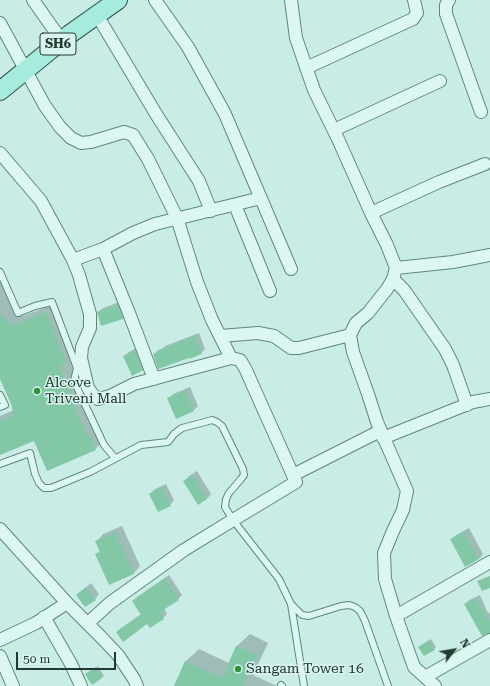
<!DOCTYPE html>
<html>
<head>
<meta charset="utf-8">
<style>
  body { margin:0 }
  #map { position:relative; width:490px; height:686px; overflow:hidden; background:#c9ece6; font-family:"Roboto Serif",serif }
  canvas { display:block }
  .north { position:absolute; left:434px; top:630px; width:40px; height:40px; -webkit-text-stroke:3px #d9f4ef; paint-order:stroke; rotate:59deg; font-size:11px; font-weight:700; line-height:16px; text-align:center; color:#213930 }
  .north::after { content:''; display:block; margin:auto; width:14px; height:18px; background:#213930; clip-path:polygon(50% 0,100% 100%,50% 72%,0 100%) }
  .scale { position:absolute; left:16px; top:652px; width:100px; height:18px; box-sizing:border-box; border:2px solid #213930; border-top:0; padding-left:5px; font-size:12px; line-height:14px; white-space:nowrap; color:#213930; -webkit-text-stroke:3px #d9f4ef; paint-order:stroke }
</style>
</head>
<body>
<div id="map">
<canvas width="490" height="686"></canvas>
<div class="north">N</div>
<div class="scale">50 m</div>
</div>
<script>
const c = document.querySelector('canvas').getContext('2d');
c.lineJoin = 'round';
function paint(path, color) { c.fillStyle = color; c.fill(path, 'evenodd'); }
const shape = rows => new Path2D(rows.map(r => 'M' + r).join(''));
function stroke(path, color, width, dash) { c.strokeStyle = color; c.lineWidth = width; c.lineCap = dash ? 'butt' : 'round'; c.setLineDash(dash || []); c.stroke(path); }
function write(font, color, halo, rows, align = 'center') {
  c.font = font + ' "Roboto Serif",serif'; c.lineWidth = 3; c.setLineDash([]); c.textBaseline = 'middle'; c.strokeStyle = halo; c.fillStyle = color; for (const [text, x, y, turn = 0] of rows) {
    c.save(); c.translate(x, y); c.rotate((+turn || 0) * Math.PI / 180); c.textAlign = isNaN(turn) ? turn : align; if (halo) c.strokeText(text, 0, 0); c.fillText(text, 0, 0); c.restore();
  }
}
paint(shape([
  [0,274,15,310,23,316,55,304,74,353,69,358,95,425,104,441,95,449,34,440,0,454,0,416,14,410,0,376],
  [122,301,127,313,123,318,101,325,98,312,103,308],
  [199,333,205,349,201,353,154,354,158,350,163,348,165,346],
  [139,346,147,365,142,370,125,356,129,352],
  [190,387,198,406,194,410,176,417,169,398,173,394],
  [197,471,211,494,207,499,184,481,189,476],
  [166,484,174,500,170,505,150,494,155,489],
  [122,526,140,566,134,573,110,584,96,554,101,550,97,541,103,534],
  [469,528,483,554,479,559,451,540,456,535],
  [169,575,182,595,178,599,164,608,167,614,163,618,150,627,147,623,117,632,121,628,141,614,133,601,137,597],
  [91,583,99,594,95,599,77,595],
  [480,595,488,613,489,612,490,614,490,632,465,604,469,600],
  [250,634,268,643,253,675,277,686,182,686,176,683,186,661,199,649,229,663,237,646],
  [431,639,436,647,434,649,419,647],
  [98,666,104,676,92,683,89,672]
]), '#0003');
paint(shape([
  [118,305,123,319,101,326,97,312],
  [46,312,66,362,60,367,86,434,91,438,96,450,47,471,34,441,0,455,0,421,14,415,11,404,0,379,0,314,14,325],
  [195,336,202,354,189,359,189,358,158,369,153,354,160,351,160,350],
  [135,350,143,370,132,376,123,356],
  [185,390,194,411,176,419,167,398],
  [193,475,207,499,198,505,183,481],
  [161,487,171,506,158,512,149,494],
  [115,532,134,574,109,585,95,554,100,552,95,541],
  [464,532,479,559,465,567,450,539],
  [490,576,490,588,482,591,477,581],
  [165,578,179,600,160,612,164,619,150,628,147,624,123,642,116,632,141,615,132,601],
  [86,587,96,600,85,607,76,595],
  [476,598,485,615,486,615,490,623,490,633,482,636,464,604],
  [429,640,435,650,424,656,418,647],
  [236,646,257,655,243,686,174,686,185,661,222,678],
  [96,667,102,678,92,685,85,674]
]), '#82c8a7');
const lane = shape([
  [0,272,18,313,35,306,52,302,77,368,74,381,104,445,115,458],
  [0,395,5,405,0,407],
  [0,464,30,453,35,474,39,483,44,488,51,488,90,472,141,445,168,442,174,434,182,428,205,422,212,420,217,422,222,426,243,469,244,475,241,479,229,493,226,499,225,507,233,520,279,579,291,604,302,615,309,616,341,606,349,605,355,607,360,611,365,621,388,686],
  [291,604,304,686],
  [281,685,282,686]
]);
const street = shape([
  [33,0,62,41],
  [155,0,188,47,225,114,291,269],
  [291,0,296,38,314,90,338,139,371,213,387,245,396,268,393,279,387,289,368,313,356,323,350,335,353,352,368,394,377,422,407,491,403,510,393,531,384,553,385,579,396,616,414,667,435,686],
  [449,0,446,5,446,14,481,112],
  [97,15,156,114,199,181,211,211],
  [0,23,45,106,60,127,71,138,81,143,91,142,124,132,133,135,148,159,177,218,197,282,212,320,231,358],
  [306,68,413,19,417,13,414,0],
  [334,130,440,81],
  [0,153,41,201,73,260,79,275,90,314,90,328,82,347,81,358,88,388,93,395,98,399,110,396,134,384,231,358,240,360,245,368,296,482,233,520,184,550,110,603,88,623],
  [235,205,270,291],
  [371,213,439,182,485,164],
  [103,249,129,313,154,379],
  [73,260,103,249,133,233,155,224,261,198],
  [396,268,453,262,490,255],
  [393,279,404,290,445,349,453,365,467,405],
  [220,336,258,333,274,336,291,348,299,348,350,335],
  [383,438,473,402,490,399],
  [293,475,380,431],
  [0,529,67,603,101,637,118,655,134,679,137,686],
  [396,616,490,562],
  [44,617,71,664,81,686],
  [0,640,36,623,67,603],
  [0,656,13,686],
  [425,677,490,640]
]);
const primary = shape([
  [0,91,70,34,118,0]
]);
stroke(lane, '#5f8879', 8);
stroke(street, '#5f8879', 14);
stroke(primary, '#335647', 20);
stroke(lane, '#dcf7f2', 6);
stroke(street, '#dcf7f2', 12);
stroke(primary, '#a5ecde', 18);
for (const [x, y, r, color] of [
  [37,391,4,"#33933d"],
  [238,669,4,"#33933d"]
]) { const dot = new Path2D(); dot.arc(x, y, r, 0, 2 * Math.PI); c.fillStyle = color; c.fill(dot); stroke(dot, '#d9f4ef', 1.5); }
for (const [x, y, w] of [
  [58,44,36]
]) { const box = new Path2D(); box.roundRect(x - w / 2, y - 11, w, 22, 3); c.fillStyle = '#d9f4ef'; c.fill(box); stroke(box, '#213930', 1); }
write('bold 13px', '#213930', null, [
  ["SH6",58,44]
]);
write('14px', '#213930', '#d9f4ef', [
  ["Alcove",45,383],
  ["Triveni Mall",45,399],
  ["Sangam Tower 16",246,669]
], 'left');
</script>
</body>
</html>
